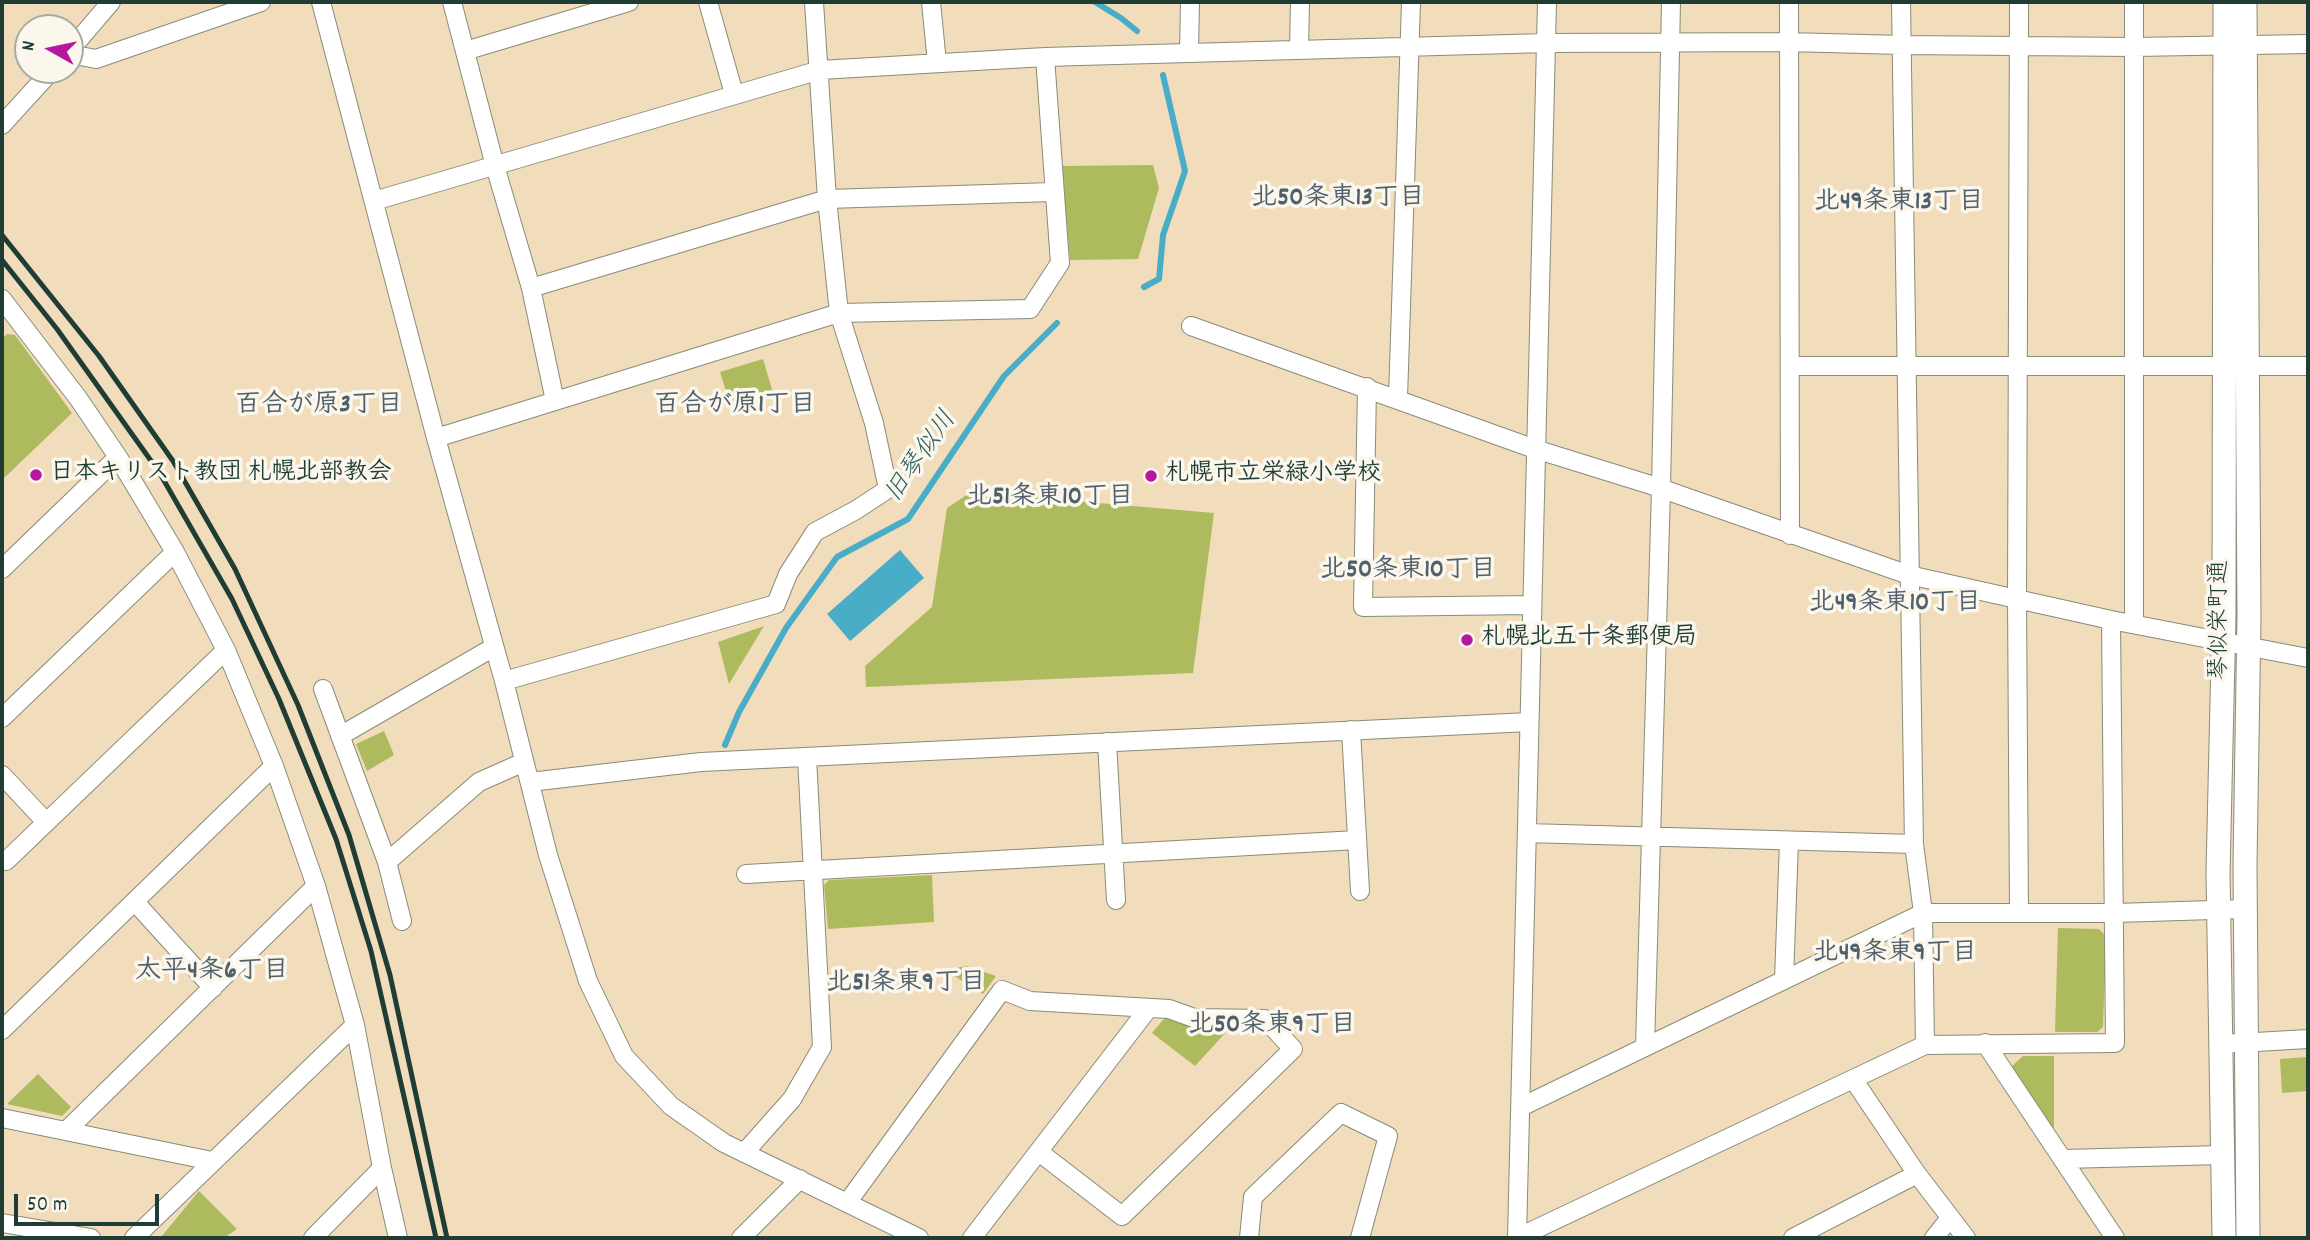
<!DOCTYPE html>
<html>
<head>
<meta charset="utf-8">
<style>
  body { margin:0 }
  #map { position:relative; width:2310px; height:1240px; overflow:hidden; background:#f1dcbb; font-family:Dekko,sans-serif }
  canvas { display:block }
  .frame { position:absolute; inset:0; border:4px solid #1f3d34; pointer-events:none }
  .north { position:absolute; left:14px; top:14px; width:70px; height:70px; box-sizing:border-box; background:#fbf7ec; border:2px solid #a3ada2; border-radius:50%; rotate:279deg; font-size:19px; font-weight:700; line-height:28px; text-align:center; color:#1f3d34 }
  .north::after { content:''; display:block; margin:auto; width:24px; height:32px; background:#b5179e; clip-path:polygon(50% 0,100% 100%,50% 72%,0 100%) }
  .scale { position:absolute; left:14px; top:1194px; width:145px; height:32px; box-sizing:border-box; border:4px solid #1f3d34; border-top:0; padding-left:9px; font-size:21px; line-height:24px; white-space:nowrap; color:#1f3d34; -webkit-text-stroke:5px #fbf7ec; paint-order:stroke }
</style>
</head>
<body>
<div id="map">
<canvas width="2310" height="1240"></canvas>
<div class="frame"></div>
<div class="north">N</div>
<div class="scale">50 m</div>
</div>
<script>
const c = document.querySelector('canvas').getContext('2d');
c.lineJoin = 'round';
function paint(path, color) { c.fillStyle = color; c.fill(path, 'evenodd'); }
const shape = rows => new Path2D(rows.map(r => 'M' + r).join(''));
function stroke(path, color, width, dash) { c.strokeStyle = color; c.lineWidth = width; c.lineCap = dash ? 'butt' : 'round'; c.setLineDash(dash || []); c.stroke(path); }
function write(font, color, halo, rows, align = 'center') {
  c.font = font + ' Dekko,"Klee One",sans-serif'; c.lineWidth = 7; c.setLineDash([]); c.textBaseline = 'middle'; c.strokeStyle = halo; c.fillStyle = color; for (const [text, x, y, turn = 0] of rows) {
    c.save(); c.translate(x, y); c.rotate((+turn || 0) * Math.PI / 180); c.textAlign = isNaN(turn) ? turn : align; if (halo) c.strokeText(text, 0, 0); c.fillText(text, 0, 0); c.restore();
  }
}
paint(shape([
  [1153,165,1159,188,1138,259,1070,260,1062,166],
  [7,334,15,335,72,413,2,480,2,339],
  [763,359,773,393,731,407,720,372],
  [971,492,1214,513,1193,673,866,687,865,666,932,607,947,508],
  [764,626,729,684,718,642],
  [384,731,394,755,367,771,356,744],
  [932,875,934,922,828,929,824,885,829,880],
  [2058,928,2099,929,2106,936,2103,1027,2097,1032,2055,1032],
  [966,966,996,976,983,994,945,970],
  [1168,1014,1196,1026,1229,1029,1195,1066,1152,1033],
  [2023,1056,2054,1056,2054,1129,2011,1067],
  [2308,1057,2308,1091,2282,1093,2280,1059],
  [38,1074,71,1107,62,1116,7,1104],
  [199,1191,237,1229,224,1238,161,1237]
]), '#adbb5e');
paint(shape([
  [900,550,924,578,850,641,827,614]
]), '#49adc8');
stroke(shape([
  [1095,2,1121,18,1137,31],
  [1144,287,1159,279,1163,235,1185,171,1163,75],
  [725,745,739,712,786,628,837,557,908,519,1004,376,1057,323]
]), '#49adc8', 6);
const minor = shape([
  [321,2,436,438,504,681,548,855,588,981,624,1056,671,1106,724,1143,919,1238],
  [452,2,495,166,531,288,555,401],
  [708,2,734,94],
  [931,2,937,63],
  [1789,2,1790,535],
  [1901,2,1914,844,1923,913,1925,1045],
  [2019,2,2017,598,2019,913],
  [1299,48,1300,2],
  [70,50,111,2],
  [465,51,629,2],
  [1189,52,1190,2],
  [70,54,96,59,261,2],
  [2,125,52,70],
  [374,201,820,70,1045,57,1546,43,1788,42,1902,45,2134,47,2308,44],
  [531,288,827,199,1053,192],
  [2,299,78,398,118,457,175,552,226,650,274,766,316,886,355,1025,382,1168,398,1238],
  [1191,326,1535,449,1651,485,1909,575,2111,620,2308,658],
  [1791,366,2308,366],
  [1367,387,1363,607,1531,605],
  [1398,398,1411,2],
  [436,438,839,313,1030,309,1060,263,1045,57],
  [2,569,118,457],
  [2134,623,2134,2],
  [504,681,776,604,788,574,815,532,856,510,888,489,874,423,839,313,827,199,814,2],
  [323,689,387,862,402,921],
  [2,718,175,552],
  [1351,730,1360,891],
  [340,736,494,647],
  [1107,742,1116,900],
  [2,775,46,822],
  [530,782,701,762,1529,722],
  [1527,833,1914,844],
  [2,861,6,861,226,650],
  [387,862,479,782,524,762],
  [746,874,1357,840],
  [135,902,213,988],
  [1784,980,1789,841],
  [2,1030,274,766],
  [1985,1043,2115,1238],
  [2221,1044,2308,1039],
  [1645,1047,1661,489,1671,2],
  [1853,1079,1917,1174,1966,1238],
  [1521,1107,1923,913,2116,913,2245,909],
  [2,1118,212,1161],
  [66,1131,316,886],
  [744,1153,792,1099,822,1047,807,757],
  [2063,1159,2222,1155],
  [847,1203,1002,990,1030,1001,1169,1009,1194,1018,1265,1019,1293,1049,1122,1216,1039,1152],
  [2,1223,91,1238],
  [134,1238,355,1025],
  [313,1238,382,1168],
  [741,1238,800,1179],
  [972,1238,1148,1009],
  [1249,1238,1253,1197,1341,1113,1388,1136,1360,1238],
  [1517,1238,1547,2],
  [1517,1238,1925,1045,2115,1043,2111,620],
  [1793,1238,1917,1174],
  [1934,1238,1950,1218]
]);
const tertiary = shape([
  [2245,2,2249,617,2245,865,2248,1238],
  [2224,1238,2218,873,2224,615,2225,2]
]);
stroke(minor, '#888c78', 20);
stroke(tertiary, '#888c78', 25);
stroke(minor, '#fff', 18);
stroke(tertiary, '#fff', 23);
stroke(shape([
  [2,235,99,356,173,461,235,569,298,705,349,835,390,975,447,1238],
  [2,260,57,329,159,472,232,599,279,699,336,839,371,951,436,1238]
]), '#1f3d34', 5);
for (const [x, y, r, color] of [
  [36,475,7,"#b5179e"],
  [1151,476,7,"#b5179e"],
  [1467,640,7,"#b5179e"]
]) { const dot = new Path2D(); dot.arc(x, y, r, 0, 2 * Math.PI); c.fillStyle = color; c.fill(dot); stroke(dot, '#fbf7ec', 2.5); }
write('bold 24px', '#1f3d34', '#fbf7ec', [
  ["日本キリスト教団 札幌北部教会",50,475],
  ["札幌市立栄緑小学校",1165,476],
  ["札幌北五十条郵便局",1481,640]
], 'left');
write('24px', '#1f3d34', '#fbf7ec', [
  ["琴似栄町通",2222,620,-90]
]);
write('bold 26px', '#51616c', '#fbf7ec', [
  ["北50条東13丁目",1338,200],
  ["北49条東13丁目",1899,204],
  ["百合が原3丁目",319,407],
  ["百合が原1丁目",735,407],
  ["北51条東10丁目",1050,499],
  ["北50条東10丁目",1408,572],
  ["北49条東10丁目",1895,605],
  ["北49条東9丁目",1895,955],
  ["太平4条6丁目",212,973],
  ["北51条東9丁目",906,985],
  ["北50条東9丁目",1272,1027]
]);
write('italic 26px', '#2c5f60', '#fbf7ec', [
  ["旧琴似川",923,458,-55]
]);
</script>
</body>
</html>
